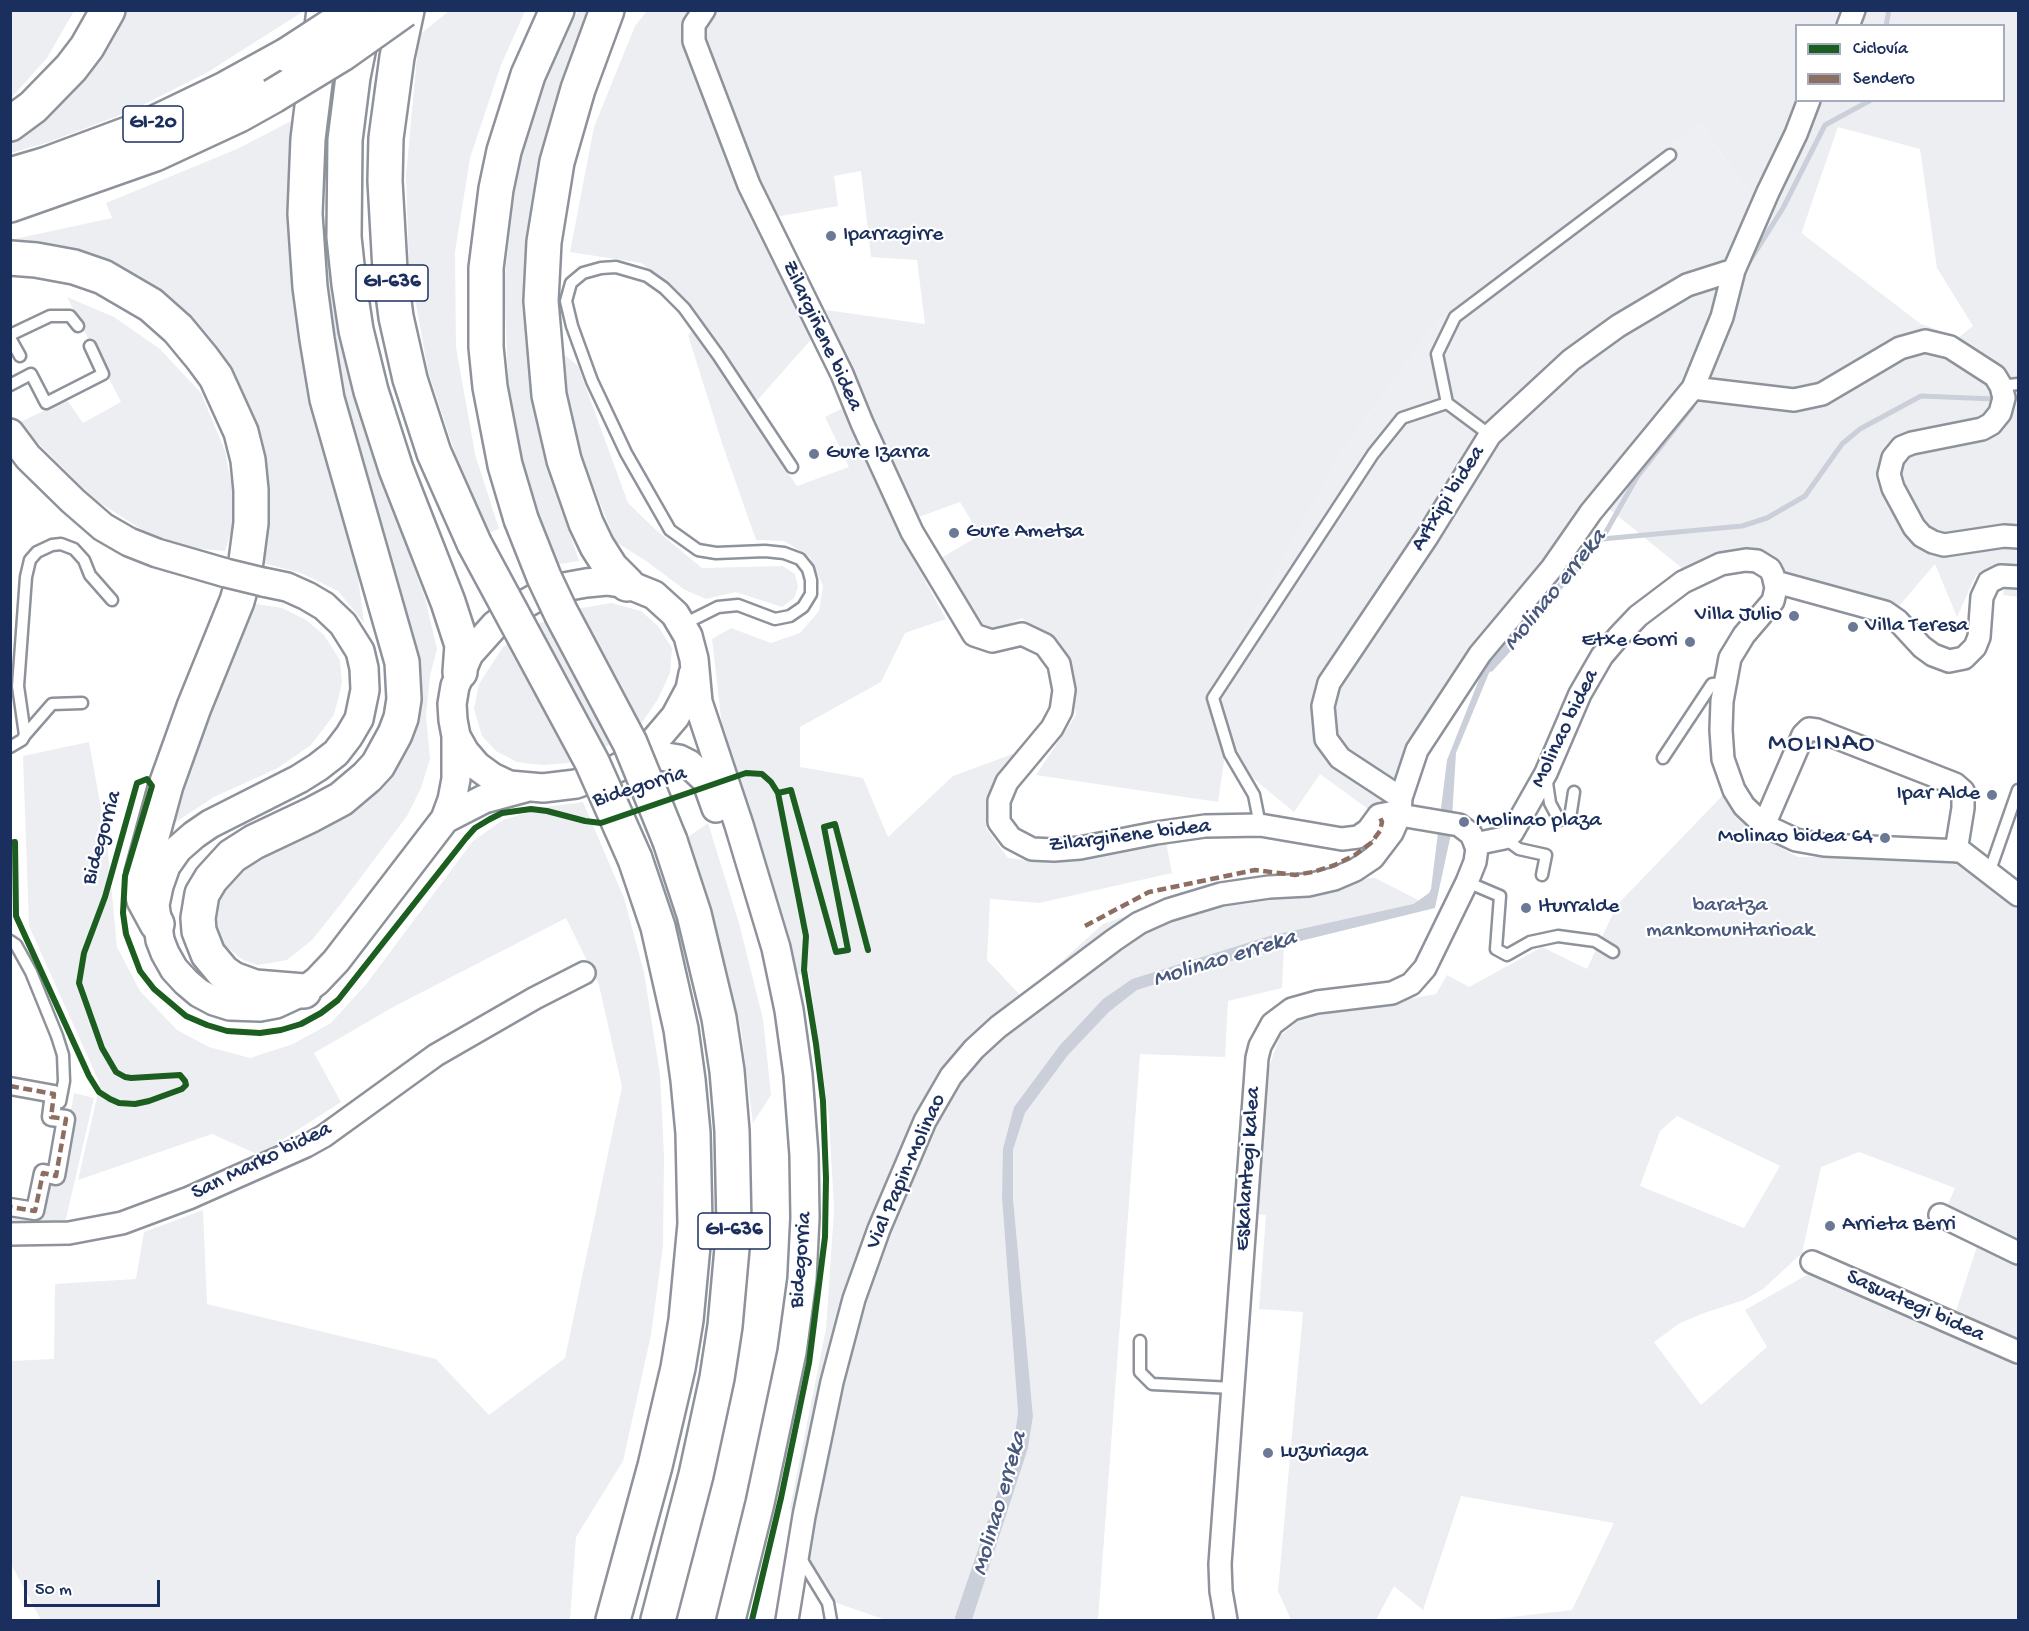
<!DOCTYPE html>
<html>
<head>
<meta charset="utf-8">
<style>
  body { margin:0 }
  #map { position:relative; width:2029px; height:1631px; overflow:hidden; background:#fff; font-family:"Gochi Hand",sans-serif }
  canvas { display:block }
  .frame { position:absolute; inset:0; border:12px solid #1b2f5e; pointer-events:none }
  .legend { position:absolute; left:1795px; top:24px; width:210px; height:78px; box-sizing:border-box; background:#fff; border:2px solid #a4acbf; margin:0; padding:8px 10px; list-style:none; font-size:18px; color:#1b2f5e }
  .legend li { display:flex; align-items:center; gap:12px; height:30px }
  .legend b { width:30px; border:2px solid #a4acbf }
  .scale { position:absolute; left:24px; top:1580px; width:136px; height:27px; box-sizing:border-box; border:3px solid #1b2f5e; border-top:0; padding-left:8px; font-size:18px; line-height:21px; white-space:nowrap; color:#1b2f5e; -webkit-text-stroke:4px #fff; paint-order:stroke }
</style>
</head>
<body>
<div id="map">
<canvas width="2029" height="1631"></canvas>
<div class="frame"></div>
<ul class="legend">
<li><b style="height:8px;background:#1b5e20"></b>Ciclovía</li>
<li><b style="height:8px;background:#8d6e63"></b>Sendero</li>
</ul>
<div class="scale">50 m</div>
</div>
<script>
const c = document.querySelector('canvas').getContext('2d');
c.lineJoin = 'round';
function paint(path, color) { c.fillStyle = color; c.fill(path, 'evenodd'); }
const shape = rows => new Path2D(rows.map(r => 'M' + r).join(''));
function stroke(path, color, width, dash) { c.strokeStyle = color; c.lineWidth = width; c.lineCap = dash ? 'butt' : 'round'; c.setLineDash(dash || []); c.stroke(path); }
function write(font, color, halo, rows, align = 'center') {
  c.font = font + ' "Gochi Hand",sans-serif'; c.lineWidth = 4.5; c.setLineDash([]); c.textBaseline = 'middle'; c.strokeStyle = halo; c.fillStyle = color; for (const [text, x, y, turn = 0] of rows) {
    c.save(); c.translate(x, y); c.rotate((+turn || 0) * Math.PI / 180); c.textAlign = isNaN(turn) ? turn : align; if (halo) c.strokeText(text, 0, 0); c.fillText(text, 0, 0); c.restore();
  }
}
paint(shape([
  [1700,124,1750,194,1921,324,1775,406,1699,400,1485,659,1418,769,1375,814,1320,774,1294,812,1225,755,1207,699,1344,449,1437,322]
]), '#edeff3');
paint(shape([
  [13,10,74,11,47,58,11,98,10,16],
  [124,11,304,11,208,72,133,110,49,142,11,153,10,135],
  [449,11,525,11,501,65,470,158,455,252,456,347,475,454,499,529,488,533,459,465,428,371,409,265,406,176,419,35],
  [578,11,591,11,528,287,531,395,551,477,579,561,559,564,535,507,522,473,509,401,504,282,518,166,548,67],
  [647,11,2018,11,2018,597,2003,595,2006,569,1976,575,1957,617,1935,564,1899,606,1789,578,1780,565,1758,552,1688,573,1609,509,1699,400,1775,406,1921,324,1959,337,1973,326,1937,268,1920,149,1838,127,1801,234,1750,194,1700,124,1437,322,1344,449,1207,699,1225,755,1218,802,1036,775,1076,715,1069,661,1022,618,992,631,978,626,938,560,980,535,960,502,913,519,882,452,826,310,925,324,917,260,871,257,861,171,834,176,838,206,758,220,816,334,747,412,797,486,849,467,825,417,847,406,909,551,946,619,905,633,881,682,800,727,800,767,863,778,888,837,953,776,1018,752,989,794,986,828,1008,858,1052,863,1166,842,1172,873,1039,903,990,899,987,960,1022,997,1103,924,1177,898,1262,883,1375,878,1422,902,1269,936,1132,979,1103,999,1060,1045,1014,1107,1002,1198,1018,1413,1013,1447,954,1620,886,1620,825,1599,790,1508,826,1329,834,1210,829,1118,809,975,793,974,722,726,712,639,731,628,771,643,800,633,819,611,823,586,810,557,784,541,756,540,722,443,688,335,701,321,667,282,641,263,570,252,594,127,635,26],
  [1796,26,2004,26,2004,100,1796,100],
  [295,119,313,406,357,569,364,623,338,591,301,573,263,563,267,519,197,331,11,246,10,240,112,218,106,203,237,149],
  [318,192,337,330,361,421,425,598,437,649,430,676,426,715,430,759,421,788,407,816,340,905,312,940,287,960,258,965,243,960,224,945,216,922,219,900,232,881,261,856,339,820,371,797,398,762,413,721,326,316],
  [67,297,114,317,160,349,201,393,225,451,237,513,225,551,192,548,144,531,94,499,18,423,67,400,83,423,121,402],
  [565,355,578,366,628,503,656,530,702,568,783,566,795,574,798,587,794,598,782,607,736,592,706,599,685,590,646,561,616,542,577,447,572,427,565,378],
  [250,603,282,608,306,620,324,635,340,660,342,683,334,715,311,745,278,768,214,797,174,823,183,782],
  [611,603,641,611,658,626,672,648,670,673,658,699,639,727,604,748,568,763,541,765,517,762,496,751,482,736,474,709,479,684,503,647,540,623,576,609],
  [89,742,107,841,117,947,140,991,177,1030,209,1047,250,1058,293,1044,331,1023,367,983,473,841,503,820,546,807,583,802,624,898,644,972,660,1075,664,1155,663,1246,651,1335,623,1461,576,1537,570,1620,41,1620,11,1564,10,1361,54,1359,55,1284,136,1279,144,1232,203,1210,207,1304,436,1359,489,1415,565,1358,622,1087,599,985,566,918,395,1006,314,1053,341,1102,259,1155,212,1134,78,1180,100,1084,29,926,23,756],
  [1723,795,1755,833,1798,857,1897,857,1948,861,1968,867,2018,909,2018,1344,1955,1314,1979,1240,1945,1211,1955,1188,1859,1152,1821,1167,1802,1253,1763,1289,1744,1300,1704,1313,1680,1323,1654,1342,1701,1405,1767,1347,1745,1310,1812,1272,2018,1360,2018,1620,1486,1620,1572,1610,1614,1523,1461,1496,1423,1610,1394,1586,1376,1620,1291,1620,1278,1591,1303,1312,1259,1309,1266,1215,1256,1214,1267,1073,1280,1036,1302,1018,1436,994,1447,975,1469,987,1542,947,1587,969,1617,905],
  [1677,1116,1780,1166,1744,1228,1640,1186,1660,1131],
  [708,823,739,923,763,1019,771,1095,753,1123,741,1030,727,970,685,839],
  [1284,945,1282,988,1228,1001,1225,1057,1140,1054,1098,1620,972,1620,1028,1448,1033,1416,1013,1198,1013,1150,1025,1113,1068,1055,1109,1012,1137,990],
  [74,1093,94,1098,64,1227,11,1229,10,1210,38,1214,46,1177,59,1179]
]), '#edeef2');
paint(shape([
  [1583,552,1589,552,1537,623,1507,648,1489,673,1456,753,1451,834,1435,908,1284,945,1137,990,1109,1012,1068,1055,1025,1113,1013,1150,1013,1198,1033,1416,1028,1448,972,1620,954,1620,1013,1447,1018,1413,1002,1198,1003,1149,1014,1107,1060,1045,1103,999,1132,979,1269,936,1422,902,1426,900,1431,889,1447,760,1482,672,1495,652,1531,617]
]), '#cbcfda');
stroke(shape([
  [1886,26,1889,10],
  [1746,267,1783,208,1825,125,1871,100],
  [2014,397,2018,397],
  [1602,539,1742,526,1767,518,1805,496,1842,444,1860,429,1921,396,1994,399],
  [1571,576,1602,539,1637,477,1692,407],
  [1491,669,1521,636],
  [1415,906,1432,894]
]), '#cbcfda', 5);
const service = shape([
  [10,335,50,316,70,316,78,326],
  [10,338,20,356],
  [10,385,31,374,46,403,103,374,90,346],
  [2001,386,2018,384],
  [1490,435,1447,403,1437,354,1455,317,1670,155],
  [682,625,718,607,738,605,775,619,790,616,803,607,811,594,811,580,808,569,800,559,784,553,765,551,716,553,698,550,670,530,626,453,592,381,572,326,566,301,571,283,583,273,601,268,616,267,647,276,664,288,684,308,718,355,792,467],
  [25,735,52,704,82,703],
  [10,747,22,740,25,735,18,686,26,577,30,560,37,552,52,545,61,544,74,549,84,560,90,575,112,600],
  [1663,758,1712,684,1726,683],
  [1546,776,1550,803,1559,820,1570,818,1574,792],
  [1260,825,1254,795,1230,754,1213,698,1373,454,1402,418,1447,403],
  [1504,838,1519,849,1546,855,1542,875],
  [1989,873,2018,790],
  [1467,882,1500,896,1496,949,1507,955,1530,942,1558,936,1595,941,1613,952],
  [10,941,16,945,31,972,57,1036,63,1055,64,1081,60,1102],
  [1140,1341,1140,1372,1152,1384,1233,1388],
  [800,1557,828,1603,831,1620]
]);
const pedestrian = shape([
  [10,1086,54,1094,51,1117,66,1119,56,1176,43,1173,35,1211,10,1207]
]);
const minor = shape([
  [704,10,694,25,694,41,749,185,842,374,862,423,912,532,974,635,992,641,1022,634,1045,645,1059,664,1064,690,1061,711,1052,728,1007,782,999,801,999,822,1011,838,1032,849,1054,850,1080,848,1156,833,1205,826,1260,825,1342,839,1358,837,1368,830,1379,815,1390,813,1400,815,1392,833,1373,858,1355,870,1334,879,1308,885,1269,887,1221,894,1168,910,1139,923,1114,940,998,1027,974,1049,951,1076,925,1121,879,1229,854,1299,832,1382,804,1516,787,1620],
  [1848,26,1854,10],
  [1693,388,1794,400,1822,394,1900,348,1925,341,1950,347,1995,376,2001,386,2004,398,2000,413,1991,424,1982,429,1912,443,1902,447,1893,458,1889,474,1893,488,1914,527,1922,536,1933,542,1944,545,2004,536,2018,537],
  [1776,582,1885,612,1898,621,1922,647,1933,655,1949,661,1964,658,1975,647,1979,637,1982,597,1989,582,2001,576,2018,577],
  [1401,798,1340,758,1326,739,1323,706,1329,683,1427,537,1490,435,1571,360,1618,326,1687,285,1734,270],
  [1764,825,1803,735,1809,729,1817,730,1955,784,1963,791,1963,808,1956,851],
  [1475,844,1504,838,1512,833,1546,773,1580,694,1602,656,1619,636,1638,616,1683,582,1721,564,1746,560,1757,561,1770,569,1773,575,1776,588,1773,601,1744,635,1730,658,1722,701,1721,730,1723,759,1734,790,1744,806,1764,825,1796,840,1824,845,1961,851,2018,895],
  [1940,1215,2018,1253],
  [10,1234,69,1233,122,1223,189,1198,306,1146,324,1136,436,1055,535,998,584,973],
  [1812,1262,2018,1352],
  [1226,1620,1221,1591,1220,1564,1257,1058,1260,1046,1272,1024,1292,1009,1317,1002,1392,993,1411,984,1425,968,1467,882,1475,862,1477,848,1471,834,1459,825,1400,815,1401,798,1417,750,1480,654,1552,568,1591,512,1693,388,1722,317,1734,270,1768,192,1796,134,1809,100]
]);
const tertiary = shape([
  [10,433,28,457,73,501,103,527,129,542,157,553,226,573],
  [263,582,287,587,307,596,324,606,343,624,360,651,364,668,365,690,359,719,349,736,336,753,318,767,299,779,210,824,194,835,178,849,166,866,159,886,155,905,160,940,165,953,174,969,186,982,199,993,214,1001,230,1006,260,1007,276,1004,304,991,317,981,336,961,445,819,452,800,456,779,456,736,453,720,452,704,455,686,469,654,495,625,516,609,539,596,564,587,586,583,607,581,627,584,654,595,675,614,688,636,694,659,698,702,739,825,776,948,789,1010,798,1075,804,1155,805,1218,802,1279,792,1352,760,1503,731,1620],
  [456,736,465,752,477,766,492,777,509,785,543,788,576,784,612,771,634,759,652,744,675,717,690,689,693,674],
  [634,759,654,755,679,759,689,764,706,780,716,808],
  [445,819,484,799,525,788]
]);
const primary = shape([
  [407,10,397,57,386,138,385,181,390,270,396,317,410,379,434,453,474,543],
  [521,519,505,465,490,387,486,347,486,268,496,189,504,151,528,75,557,10],
  [613,1620,655,1466,678,1368,686,1320,695,1224,693,1133,688,1080,681,1029,658,927,635,859],
  [658,1620,696,1475,717,1378,725,1326,734,1226,732,1131,727,1071,719,1018,694,914,670,841]
]);
const motorway = shape([
  [607,10,578,89,557,162,544,242,541,301,549,395,564,460,586,523,597,546,611,568,627,584],
  [364,22,353,77,345,140,344,237,349,284,356,330,371,391,396,469,448,602,462,645,460,672],
  [10,124,33,107,71,68,87,47,108,10],
  [10,175,47,164,144,128,227,88,287,55],
  [10,205,155,154,239,115,273,96],
  [10,258,36,260,74,267,103,277,151,305,178,329,202,358,216,377,241,432,248,460,251,490,251,523,244,576,237,601,194,707,166,785,142,873,141,888,144,900,157,924],
  [304,991,255,987,233,979,223,972,208,954,199,931,198,918,202,894,211,879,232,856,254,842,311,815,341,799,367,777,378,765,395,734,401,718,404,699,402,662,327,399,317,339,310,287,305,214,308,139,324,10]
]);
stroke(service, '#8e929a', 15);
stroke(pedestrian, '#8e929a', 21);
stroke(minor, '#8e929a', 26);
stroke(tertiary, '#8e929a', 32);
stroke(primary, '#8e929a', 38);
stroke(motorway, '#8e929a', 38);
stroke(service, '#fff', 10);
stroke(pedestrian, '#fff', 16);
stroke(minor, '#fff', 21);
stroke(tertiary, '#fff', 27);
stroke(primary, '#fff', 33);
stroke(motorway, '#fff', 33);
const tertiaryBridge = shape([
  [226,573,263,582]
]);
const primaryBridge = shape([
  [521,519,544,577,561,613,630,743,670,841],
  [474,543,592,762,635,859]
]);
const motorwayBridge = shape([
  [287,55,356,10],
  [273,96,342,54,404,10]
]);
stroke(tertiaryBridge, '#8e929a', 32, []);
stroke(primaryBridge, '#8e929a', 38, []);
stroke(motorwayBridge, '#8e929a', 38, []);
stroke(tertiaryBridge, '#fff', 27);
stroke(primaryBridge, '#fff', 33);
stroke(motorwayBridge, '#fff', 33);
stroke(shape([
  [1085,926,1149,892,1255,870,1295,875,1313,872,1335,865,1355,855,1371,843,1380,831,1382,822,1379,815],
  [10,1086,54,1094,51,1117,66,1119,56,1176,43,1173,35,1211,10,1207]
]), '#8d6e63', 4.5, [9, 4.5]);
stroke(shape([
  [778,793,791,790,836,952,848,950,824,827,835,824,868,950],
  [10,843,15,842,16,916,89,1076,99,1092,110,1099,119,1103,135,1104,149,1101,182,1089,186,1085,185,1081,180,1075,131,1078,125,1077,116,1072,102,1048,79,983,84,953,105,897,137,783,147,779,152,786,125,876,123,913,126,934,140,971,154,989,186,1016,207,1025,227,1031,260,1033,281,1030,301,1024,321,1013,338,1000,466,838,475,828,490,819,502,813,531,809,547,811,585,821,601,823,746,773,762,774,771,782,778,793,806,936,804,970,816,1044,823,1101,826,1178,825,1237,809,1363,781,1498,752,1620]
]), '#1b5e20', 6);
for (const [x, y, r, color] of [
  [831,236,6,"#6b7896"],
  [814,454,6,"#6b7896"],
  [954,533,6,"#6b7896"],
  [1794,616,6,"#6b7896"],
  [1853,627,6,"#6b7896"],
  [1690,642,6,"#6b7896"],
  [1992,795,6,"#6b7896"],
  [1464,822,6,"#6b7896"],
  [1885,838,6,"#6b7896"],
  [1526,908,6,"#6b7896"],
  [1830,1226,6,"#6b7896"],
  [1268,1453,6,"#6b7896"]
]) { const dot = new Path2D(); dot.arc(x, y, r, 0, 2 * Math.PI); c.fillStyle = color; c.fill(dot); stroke(dot, '#fff', 2); }
for (const [x, y, w] of [
  [153,124,60],
  [392,283,72],
  [734,1231,72]
]) { const box = new Path2D(); box.roundRect(x - w / 2, y - 18, w, 36, 4.5); c.fillStyle = '#fff'; c.fill(box); stroke(box, '#1b2f5e', 1.5); }
write('bold 21px', '#1b2f5e', null, [
  ["GI-20",153,124],
  ["GI-636",392,283],
  ["GI-636",734,1231]
]);
write('22px', '#1b2f5e', '#fff', [
  ["Iparragirre",843,236],
  ["Gure Izarra",826,454],
  ["Gure Ametsa",966,533],
  ["Villa Julio",1782,616,"right"],
  ["Villa Teresa",1865,627],
  ["Etxe Gorri",1678,642,"right"],
  ["Ipar Alde",1980,795,"right"],
  ["Molinao plaza",1476,822],
  ["Molinao bidea 64",1873,838,"right"],
  ["Iturralde",1538,908],
  ["Arrieta Berri",1842,1226],
  ["Luzuriaga",1280,1453]
], 'left');
write('22px', '#1b2f5e', '#fff', [
  ["Zilargiñene bidea",821,336,65],
  ["Artxipi bidea",1449,499,-58],
  ["Molinao bidea",1566,729,-64],
  ["Bidegorria",640,788,-17],
  ["Zilargiñene bidea",1130,837,-7],
  ["Bidegorria",103,838,-74],
  ["San Marko bidea",262,1162,-26],
  ["Eskalantegi kalea",1249,1169,-86],
  ["Vial Papin-Molinao",907,1172,-66],
  ["Bidegorria",802,1260,-85],
  ["Sasuategi bidea",1915,1307,24]
]);
write('22px', '#4c5c80', '#fff', [
  ["baratza",1730,907],
  ["mankomunitarioak",1730,932]
]);
write('italic 24px', '#49597e', '#fff', [
  ["Molinao erreka",1556,591,-51],
  ["Molinao erreka",1225,960,-17],
  ["Molinao erreka",1001,1504,-74]
]);
c.letterSpacing = '1.5px';
write('26px', '#1b2f5e', '#fff', [
  ["MOLINAO",1822,745]
]);
c.letterSpacing = '0px';
</script>
</body>
</html>
